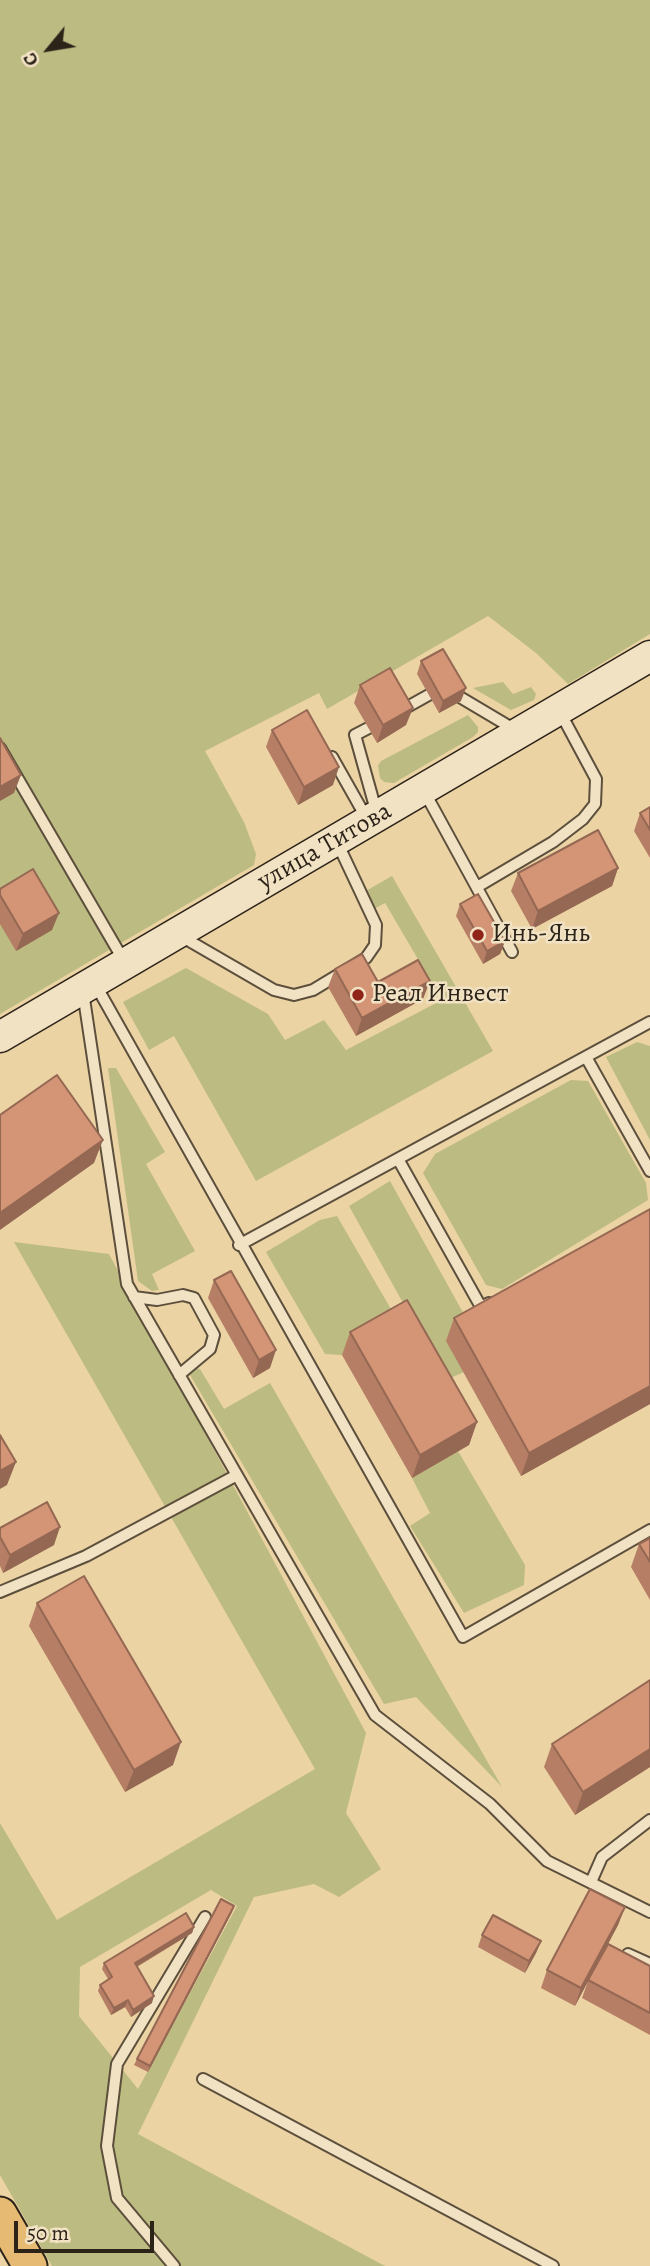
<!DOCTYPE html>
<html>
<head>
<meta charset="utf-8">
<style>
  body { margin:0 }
  #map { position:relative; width:650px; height:2266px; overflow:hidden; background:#ebd3a4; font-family:Alegreya,serif }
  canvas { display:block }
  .north { position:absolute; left:14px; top:14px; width:70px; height:70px; -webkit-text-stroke:5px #f2e2c4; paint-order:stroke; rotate:240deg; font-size:19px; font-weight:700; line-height:28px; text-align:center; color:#2c2319 }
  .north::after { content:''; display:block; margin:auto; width:24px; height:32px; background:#2c2319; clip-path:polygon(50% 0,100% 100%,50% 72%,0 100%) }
  .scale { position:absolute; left:14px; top:2221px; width:140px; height:32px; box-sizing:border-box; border:4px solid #2c2319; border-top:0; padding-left:9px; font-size:21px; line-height:24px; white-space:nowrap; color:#2c2319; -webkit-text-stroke:5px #f2e2c4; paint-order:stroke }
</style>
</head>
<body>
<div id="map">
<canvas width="650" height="2266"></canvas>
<div class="north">С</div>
<div class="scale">50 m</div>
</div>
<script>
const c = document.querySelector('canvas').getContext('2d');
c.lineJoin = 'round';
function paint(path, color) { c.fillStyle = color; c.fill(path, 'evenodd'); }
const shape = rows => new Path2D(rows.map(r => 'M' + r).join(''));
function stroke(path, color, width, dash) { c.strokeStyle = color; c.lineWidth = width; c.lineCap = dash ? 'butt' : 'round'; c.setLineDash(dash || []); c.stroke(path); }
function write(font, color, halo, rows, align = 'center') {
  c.font = font + ' Alegreya,serif'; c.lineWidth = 5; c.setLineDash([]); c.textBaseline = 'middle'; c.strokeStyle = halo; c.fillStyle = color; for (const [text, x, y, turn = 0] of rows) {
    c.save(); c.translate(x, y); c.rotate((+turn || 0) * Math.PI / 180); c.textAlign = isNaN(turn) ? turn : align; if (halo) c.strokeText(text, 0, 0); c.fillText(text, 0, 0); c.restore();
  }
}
paint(shape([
  [0,0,650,0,650,634,568,684,536,653,488,616,327,709,319,693,205,751,244,822,256,854,254,865,0,1014],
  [503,682,513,694,531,687,536,694,534,700,511,710,473,688],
  [468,715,478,727,478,732,473,737,394,783,384,782,380,778,378,766,381,761],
  [392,876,493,1051,256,1181,174,1036,149,1050,123,1002,186,968,268,1014,285,1040,324,1020,346,1050,442,1000,385,903,374,909,364,892],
  [637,1042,650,1046,650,1140,606,1057],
  [108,1068,116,1068,165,1152,146,1164,195,1251,152,1274,159,1290,152,1291,138,1281],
  [571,1080,588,1081,646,1183,648,1200,502,1289,486,1285,423,1173,435,1154],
  [390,1181,471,1327,464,1372,446,1380,349,1206],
  [337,1216,399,1323,342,1355,325,1354,266,1252,320,1220],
  [14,1242,109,1254,366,1733,346,1813,381,1869,339,1897,314,1884,254,1897,138,2134,385,2266,52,2266,0,2175,0,1823,57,1920,315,1769],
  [211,1890,237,1906,138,2089,79,2016,80,1967],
  [194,1368,200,1369,224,1409,270,1383,502,1787,416,1697,384,1704,193,1380,190,1375],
  [458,1451,525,1565,524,1585,464,1613,410,1526,430,1513,412,1478]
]), '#bcbb82');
const service = shape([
  [400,711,443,687,517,731],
  [0,748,124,961],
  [332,757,367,819],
  [424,791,512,952],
  [377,814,355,735,380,722],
  [477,887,553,842,583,819,595,804,596,779,560,712],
  [179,935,274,990,294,995,313,990,366,958,375,945,376,925,336,840],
  [94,982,463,1637,650,1530],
  [83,992,127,1284,375,1715,490,1804,547,1861,650,1912],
  [586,1057,650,1171],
  [398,1159,481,1307,489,1303],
  [239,1245,650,1022],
  [134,1297,157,1300,183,1295,194,1298,214,1335,210,1349,179,1375],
  [0,1592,86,1556,237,1475],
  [591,1882,602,1857,650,1820],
  [628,1954,650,1964],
  [203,2079,553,2266],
  [174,2266,117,2198,107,2146,117,2064,205,1917]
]);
const secondary = shape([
  [0,1037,650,656]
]);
const primary = shape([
  [0,2214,30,2266]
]);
stroke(service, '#5c4f3c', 14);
stroke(secondary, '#2c2319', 33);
stroke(primary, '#2c2319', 37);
stroke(service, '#f2e2c4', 10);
stroke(secondary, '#f2e2c4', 30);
stroke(primary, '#e6ba72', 33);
paint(shape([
  [421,661,461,701,439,713,417,674],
  [360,685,406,725,377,743,354,703],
  [272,730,333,785,298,805,266,747],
  [650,807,650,858,634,831,640,813],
  [618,868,612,886,532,929,511,891,518,873],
  [0,889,52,930,16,951,0,924],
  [460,904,505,941,500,954,483,964,456,916],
  [335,969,378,982,423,999,356,1036,328,987],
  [650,1209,650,1404,521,1476,446,1341,454,1318],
  [214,1280,270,1368,253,1378,208,1298],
  [350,1332,477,1422,469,1445,412,1478,342,1355],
  [0,1528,54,1545,3,1573,0,1566],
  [650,1538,650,1600,631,1567,639,1544],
  [37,1603,173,1765,125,1792,29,1626],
  [650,1680,650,1767,575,1815,544,1767,552,1744],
  [625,1907,618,1925,608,1944,650,1966,650,2035,582,1998,588,1981,575,2006,541,1988,547,1970],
  [232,1912,148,2072,134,2065,137,2059],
  [194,1927,192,1933,137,1967,152,2003,131,2017,125,2007,111,2015,98,1991,100,1985,108,1979,102,1969,104,1963],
  [482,1935,541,1941,536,1953,525,1973,478,1947]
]), '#b67f65');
paint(shape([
  [466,688,461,701,439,713,443,701],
  [413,708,406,725,377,743,383,725],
  [339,767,333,785,298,805,304,787],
  [21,775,14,793,0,801,0,787],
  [618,868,612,886,532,929,538,911],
  [59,913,52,930,16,951,23,934],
  [505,941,500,954,483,964,487,951],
  [430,981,423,999,356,1036,362,1018],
  [103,1140,94,1163,0,1230,0,1213],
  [276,1350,270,1368,253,1378,259,1360],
  [650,1386,650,1404,521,1476,529,1453],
  [477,1422,469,1445,412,1478,420,1455],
  [16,1462,7,1485,0,1489,0,1471],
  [60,1527,54,1545,3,1573,10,1555],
  [181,1742,173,1765,125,1792,134,1770],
  [650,1749,650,1767,575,1815,583,1792],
  [234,1906,232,1912,148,2072,150,2066],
  [625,1907,618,1925,575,2006,581,1988],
  [194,1927,192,1933,132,1969,135,1963],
  [541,1941,536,1953,525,1973,529,1961],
  [154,1996,152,2003,131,2017,133,2010],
  [128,2000,125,2007,111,2015,114,2008]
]), '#946853');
const building = shape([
  [443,649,466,688,443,701,421,661,443,649],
  [390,668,413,708,383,725,360,685,390,668],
  [307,710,339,767,304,787,272,730,307,710],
  [0,738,21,775,0,787,0,738],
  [650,807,650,830,640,813,650,807],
  [598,830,618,868,538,911,518,873,598,830],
  [33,869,59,913,23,934,0,895,0,889,33,869],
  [478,894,505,941,487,951,460,904,478,894],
  [362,954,378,982,418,960,430,981,362,1018,335,969,362,954],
  [57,1075,103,1140,0,1213,0,1115,57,1075],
  [650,1209,650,1386,529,1453,454,1318,650,1209],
  [231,1271,276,1350,259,1360,214,1280,231,1271],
  [407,1300,477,1422,420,1455,350,1332,407,1300],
  [0,1435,16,1462,0,1471,0,1435],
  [47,1502,60,1527,10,1555,0,1537,0,1528,47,1502],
  [650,1538,650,1562,639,1544,650,1538],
  [84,1576,181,1742,134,1770,37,1603,84,1576],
  [650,1680,650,1749,583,1792,552,1744,650,1680],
  [590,1889,625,1907,581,1988,547,1970,590,1889],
  [221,1899,234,1906,150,2066,137,2059,221,1899],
  [186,1913,194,1927,135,1963,154,1996,133,2010,128,2000,114,2008,100,1985,112,1977,104,1963,186,1913],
  [493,1915,541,1941,529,1961,482,1935,493,1915],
  [608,1944,650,1966,650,2013,588,1980,608,1944]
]);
paint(building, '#d49476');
stroke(building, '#946853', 2);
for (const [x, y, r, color] of [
  [478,935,7,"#8f2418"],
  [358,995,7,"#8f2418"]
]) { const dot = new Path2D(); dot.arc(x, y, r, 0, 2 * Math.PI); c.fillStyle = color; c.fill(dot); stroke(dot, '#f2e2c4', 2.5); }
write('26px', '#2c2319', '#f2e2c4', [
  ["улица Титова",325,847,-30]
]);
write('26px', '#2c2319', '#f2e2c4', [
  ["Инь-Янь",492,935],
  ["Реал Инвест",372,995]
], 'left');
</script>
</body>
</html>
